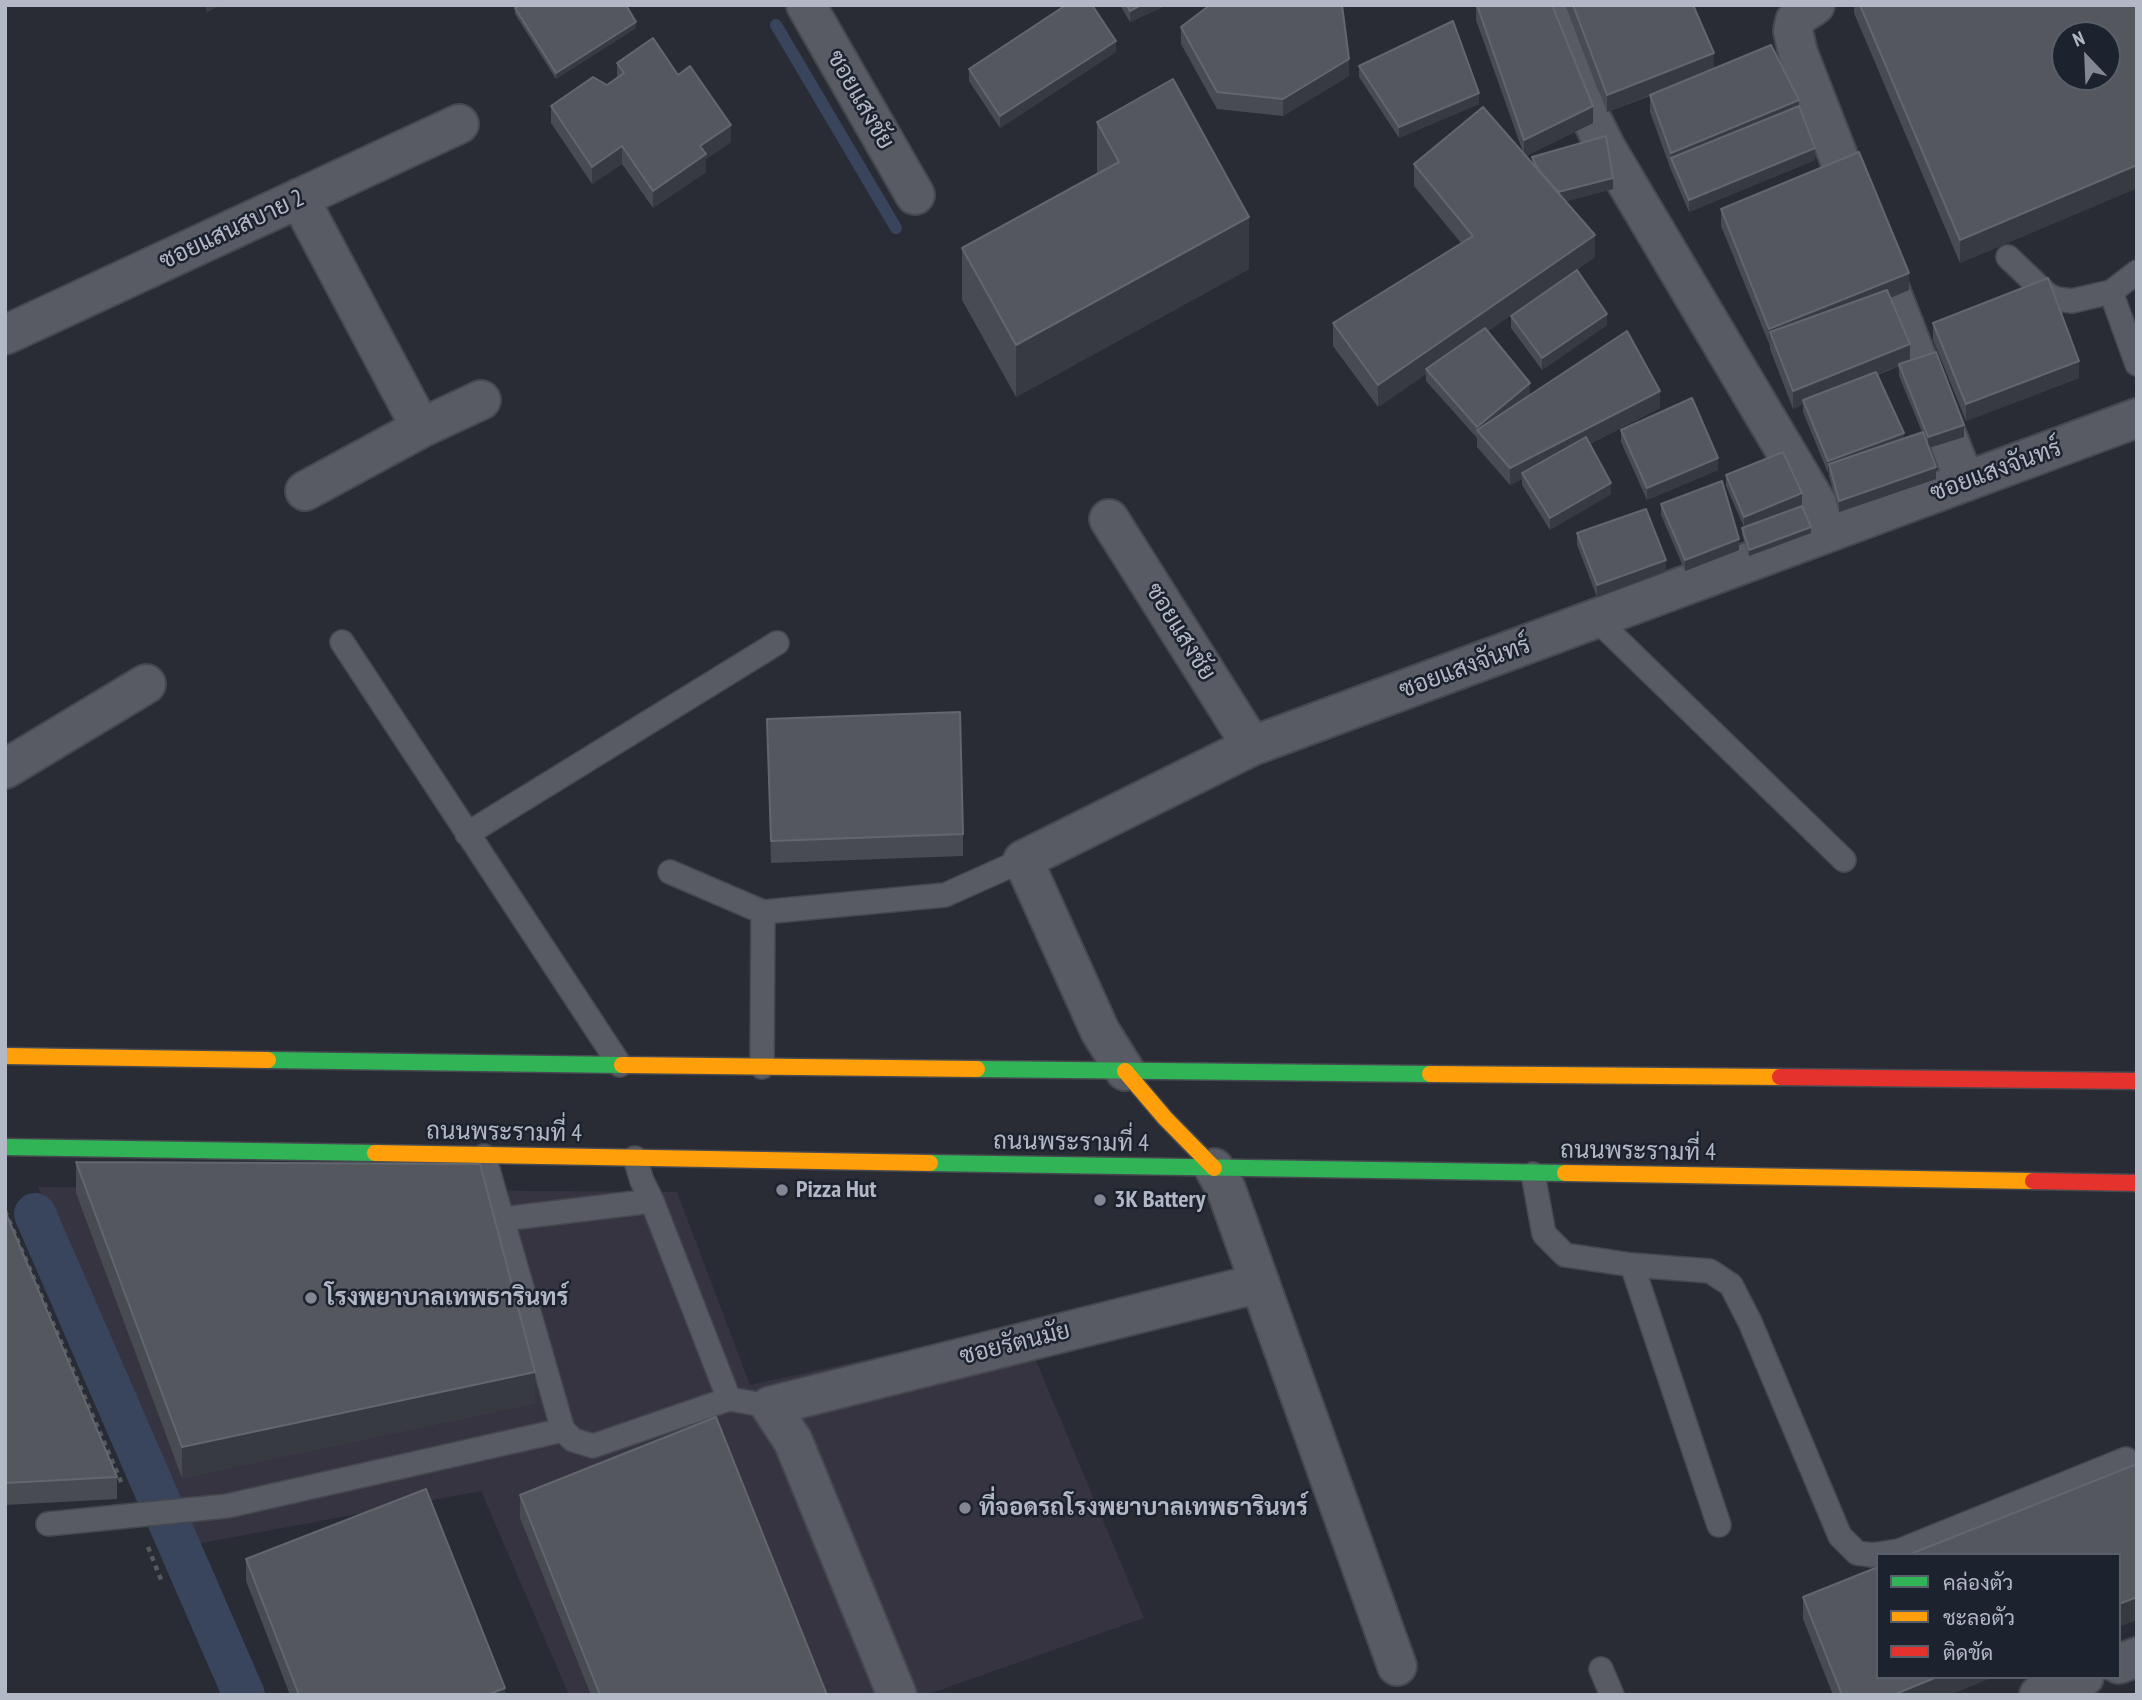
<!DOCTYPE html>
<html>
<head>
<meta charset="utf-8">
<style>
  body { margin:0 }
  #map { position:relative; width:2142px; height:1700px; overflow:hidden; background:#292c34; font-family:"PT Sans Narrow",Sarabun,sans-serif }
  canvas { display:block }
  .frame { position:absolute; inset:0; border:7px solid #b3b8c6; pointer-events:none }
  .legend { position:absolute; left:1876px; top:1553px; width:245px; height:126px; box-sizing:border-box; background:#1d222f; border:2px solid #595e6b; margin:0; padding:9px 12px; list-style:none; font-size:21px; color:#b3b8c6 }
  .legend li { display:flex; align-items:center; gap:14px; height:35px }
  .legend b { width:35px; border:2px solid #595e6b }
  .north { position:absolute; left:2051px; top:21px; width:70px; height:70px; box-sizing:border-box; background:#1d222f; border:2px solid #595e6b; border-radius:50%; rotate:337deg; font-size:19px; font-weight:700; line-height:28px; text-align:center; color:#b3b8c6 }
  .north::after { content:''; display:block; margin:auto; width:24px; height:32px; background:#838793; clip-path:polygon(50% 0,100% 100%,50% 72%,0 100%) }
</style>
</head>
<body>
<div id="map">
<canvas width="2142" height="1700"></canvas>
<div class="frame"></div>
<ul class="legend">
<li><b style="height:9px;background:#30b455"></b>คล่องตัว</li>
<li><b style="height:9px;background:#ff9f0a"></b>ชะลอตัว</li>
<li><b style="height:9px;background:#e5322d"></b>ติดขัด</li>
</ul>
<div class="north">N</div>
</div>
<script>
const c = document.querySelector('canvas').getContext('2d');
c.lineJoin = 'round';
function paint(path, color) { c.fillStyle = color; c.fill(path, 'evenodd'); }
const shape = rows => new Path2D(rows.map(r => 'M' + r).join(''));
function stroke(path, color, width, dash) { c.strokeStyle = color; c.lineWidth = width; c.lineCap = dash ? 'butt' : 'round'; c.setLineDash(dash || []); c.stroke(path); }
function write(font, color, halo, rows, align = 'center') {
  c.font = font + ' "PT Sans Narrow",Sarabun,sans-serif'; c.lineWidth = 5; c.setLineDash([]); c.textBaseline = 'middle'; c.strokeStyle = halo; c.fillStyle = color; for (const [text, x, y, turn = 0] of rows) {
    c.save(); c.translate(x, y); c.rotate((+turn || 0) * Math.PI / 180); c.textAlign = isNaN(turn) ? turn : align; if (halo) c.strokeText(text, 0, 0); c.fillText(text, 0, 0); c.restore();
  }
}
paint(shape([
  [38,1187,677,1192,750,1385,1021,1325,1144,1618,926,1695,569,1695,481,1491,191,1545]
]), '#363440');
stroke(shape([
  [776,25,896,228]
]), '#38455d', 12);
stroke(shape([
  [35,1214,244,1695]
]), '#38455d', 42);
const lane = shape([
  [2008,257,2048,295,2057,299,2072,301,2111,292,2137,272],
  [2111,292,2137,364],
  [1596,619,1844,860],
  [342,642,620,1065],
  [467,834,777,643],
  [670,872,763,912,945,895,1023,860],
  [762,1067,763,912],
  [484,1156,563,1430,573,1440,593,1446,729,1399,770,1406],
  [635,1158,642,1181,652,1201,729,1399],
  [1533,1174,1544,1234,1565,1255,1632,1265,1710,1271,1731,1285,1750,1322,1840,1536,1857,1553,1872,1555,1899,1551,2126,1459],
  [503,1219,652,1201],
  [1632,1265,1719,1525],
  [48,1524,227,1506,563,1430],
  [1601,1669,1612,1695]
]);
const street = shape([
  [806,5,915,195],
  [1545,5,1580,96,1606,148,1833,531],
  [1815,5,1800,15,1795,21,1793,31,1798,53,1965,482],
  [299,198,421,428],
  [5,335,459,124],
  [305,491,421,428,481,400],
  [1109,519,1252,746],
  [5,769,146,684],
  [1125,1071,1100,1031,1023,860,1252,746,2137,418],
  [1214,1168,1226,1189,1397,1666],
  [2119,1664,2137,1657],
  [897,1695,793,1441,770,1406,1260,1283],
  [2039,1695,2084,1677]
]);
const fast = shape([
  [268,1060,622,1065],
  [977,1069,1430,1074],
  [5,1147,375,1153],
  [930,1163,1565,1173]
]);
const slow = shape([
  [5,1056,268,1060],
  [622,1065,977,1069],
  [1125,1071,1165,1118,1214,1168],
  [1430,1074,1780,1077],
  [375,1153,930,1163],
  [1565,1173,2033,1181]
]);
const jam = shape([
  [1780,1077,2137,1081],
  [2033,1181,2137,1183]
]);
stroke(lane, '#45484e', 26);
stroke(street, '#45484e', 42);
stroke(fast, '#474951', 19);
stroke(slow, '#474951', 19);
stroke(jam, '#474951', 19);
stroke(shape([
  [5,1211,122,1484],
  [148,1547,162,1582]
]), '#555a60', 4.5, [5, 5]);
stroke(lane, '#585b63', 23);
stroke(street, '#585b63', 38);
stroke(fast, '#30b455', 16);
stroke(slow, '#ff9f0a', 16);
stroke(jam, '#e5322d', 16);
paint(shape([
  [1120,5,1167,5,1130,22],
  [1476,5,1552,5,1593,123,1526,156,1532,162,1532,157,1613,189,1566,201,1595,257,1488,331,1530,394,1660,408,1590,444,1611,494,1550,530,1522,485,1522,479,1510,485,1477,447,1477,438,1426,381,1426,374,1378,407,1333,346,1333,323,1461,243,1414,186,1414,164,1523,152,1476,20],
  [1566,5,1693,5,1714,68,1799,106,1815,160,1689,212,1671,170,1650,112,1650,96,1607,112],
  [1854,5,2137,5,2137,188,1960,263,1854,13],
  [515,8,636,28,556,79,515,14],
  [1181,27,1349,76,1283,116,1217,109,1181,44],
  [1116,52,1000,128,969,81,969,69],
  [617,63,678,75,731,142,706,159,706,172,653,208,622,164,592,184,551,123,551,106,607,85,617,78],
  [1359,66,1479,104,1399,138,1359,77],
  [1097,122,1249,269,1016,397,962,300,962,248,1097,174],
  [1721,209,1909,290,1891,298,1910,360,1964,437,1929,448,1936,479,1839,512,1829,476,1829,472,1828,473,1803,412,1803,404,1793,409,1770,349,1770,346,1721,226],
  [1899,366,1899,376,1922,432,1904,438,1878,375],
  [1511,316,1607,325,1542,370,1511,328],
  [1933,323,2079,378,1966,421,1933,340],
  [1621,430,1718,470,1647,500,1621,442],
  [1726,475,1802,505,1774,516,1811,533,1749,556,1742,534,1742,528,1744,527,1726,486],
  [1661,504,1739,550,1685,571,1661,515],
  [1577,533,1666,571,1597,597,1577,545],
  [767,719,963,834,963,856,771,863],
  [76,1162,535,1403,182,1478,76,1193],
  [5,1211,117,1477,117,1499,5,1505],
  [520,1495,827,1695,591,1695,520,1518],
  [246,1559,505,1695,290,1695,246,1581],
  [1803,1597,1878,1677,1993,1677,1949,1695,1833,1695,1803,1619]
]), '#484b52');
paint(shape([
  [206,5,221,5,206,13],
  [1141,5,1167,5,1130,22,1130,11],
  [636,22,636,28,556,79,556,73],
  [1116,41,1116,52,1000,128,1000,116],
  [1714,53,1714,70,1607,112,1607,95],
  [1349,59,1349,76,1283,116,1283,99],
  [1479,93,1479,104,1399,138,1399,127],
  [1799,100,1799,117,1671,158,1671,170,1671,153],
  [1593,106,1593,123,1524,157,1524,140],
  [731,125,731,142,706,159,706,172,653,208,653,191,700,146],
  [622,146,622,164,592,184,592,167],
  [1815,148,1815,160,1689,212,1689,200],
  [2137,165,2137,188,1960,263,1960,240],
  [1613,178,1613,189,1550,206,1550,194],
  [1249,217,1249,269,1016,397,1016,345],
  [1595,235,1595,257,1429,372,1426,369,1426,374,1378,407,1378,385],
  [1909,273,1909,290,1774,345,1770,332,1769,347,1769,329],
  [1607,314,1607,325,1542,370,1542,358],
  [1910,344,1910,361,1805,404,1803,400,1803,404,1793,409,1793,391],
  [2079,361,2079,378,1966,421,1966,404],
  [1530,383,1530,395,1477,430,1477,427],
  [1660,391,1660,408,1525,477,1522,473,1522,479,1510,485,1510,468],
  [1964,425,1964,437,1928,448,1928,437],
  [1904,433,1904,444,1829,464,1829,472,1828,473,1828,461],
  [1718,458,1718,470,1647,500,1647,488],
  [1936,467,1936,479,1839,512,1839,501],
  [1611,483,1611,494,1550,530,1550,518],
  [1802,493,1802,505,1744,529,1744,517],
  [1811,527,1811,533,1749,556,1749,550],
  [1739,539,1739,550,1685,571,1685,560],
  [1666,560,1666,571,1597,597,1597,585],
  [535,1372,535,1403,182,1478,182,1447],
  [2137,1597,2137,1620,2119,1627,2119,1604],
  [1937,1677,1993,1677,1949,1695,1893,1695],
  [505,1688,505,1695,487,1695]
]), '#373a41');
const building = shape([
  [520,5,626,5,636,22,556,73,515,8,520,5],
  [1066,5,1092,5,1116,41,1000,116,969,69,1066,5],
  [1127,5,1141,5,1130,11,1127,5],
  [1210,5,1342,5,1349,59,1283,99,1217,92,1181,27,1210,5],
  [1477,5,1552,5,1593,106,1524,140,1477,5],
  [1573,5,1693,5,1714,53,1607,95,1573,5],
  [1860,5,2137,5,2137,165,1960,240,1860,5],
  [2065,35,2107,35,2107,77,2065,77,2065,35],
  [1453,21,1479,93,1399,127,1359,66,1453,21],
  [653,38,678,75,690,66,731,125,700,146,706,154,653,191,622,146,592,167,551,106,593,77,607,85,624,73,617,63,653,38],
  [1771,45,1799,100,1671,153,1650,95,1771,45],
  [1173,79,1249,217,1016,345,962,248,1119,162,1097,122,1173,79],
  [1799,106,1815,148,1689,200,1671,158,1799,106],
  [1483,107,1595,235,1378,385,1333,323,1473,236,1414,164,1483,107],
  [1606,136,1613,178,1558,192,1538,169,1532,157,1606,136],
  [1859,152,1909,273,1769,329,1721,209,1859,152],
  [1577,270,1607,314,1542,358,1511,316,1577,270],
  [2048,278,2079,361,1966,404,1933,323,2048,278],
  [1887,290,1910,344,1793,391,1770,332,1887,290],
  [1485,328,1530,383,1477,427,1426,369,1485,328],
  [1627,331,1660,391,1510,468,1477,430,1627,331],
  [1936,352,1964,425,1928,437,1899,364,1936,352],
  [1876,372,1904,433,1828,461,1803,400,1876,372],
  [1692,398,1718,458,1647,488,1621,430,1692,398],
  [1923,432,1936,467,1839,501,1829,464,1923,432],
  [1586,437,1611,483,1550,518,1522,473,1586,437],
  [1783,452,1802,493,1744,517,1726,475,1783,452],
  [1722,481,1739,539,1685,560,1661,504,1722,481],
  [1802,506,1811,527,1749,550,1742,528,1802,506],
  [1646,509,1666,560,1597,585,1577,533,1646,509],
  [960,712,963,834,771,841,767,719,960,712],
  [76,1162,480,1164,535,1372,182,1447,76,1162],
  [5,1211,117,1477,5,1483,5,1211],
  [716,1417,827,1695,600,1695,520,1495,716,1417],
  [2137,1464,2137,1597,2119,1604,2119,1555,1908,1555,2137,1464],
  [426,1489,505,1688,487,1695,299,1695,246,1559,426,1489],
  [1878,1567,1878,1677,1937,1677,1893,1695,1842,1695,1803,1597,1878,1567]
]);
paint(building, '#54575e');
stroke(building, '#62666e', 2);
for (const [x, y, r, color] of [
  [782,1190,7,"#838793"],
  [1100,1200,7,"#838793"],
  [311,1298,7,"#838793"],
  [965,1508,7,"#838793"]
]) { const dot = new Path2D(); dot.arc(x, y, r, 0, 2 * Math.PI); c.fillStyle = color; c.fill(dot); stroke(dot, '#1d222f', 2.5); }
write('24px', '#b3b8c6', '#1d222f', [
  ["ซอยแสงชัย",860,100,60],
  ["ซอยแสนสบาย 2",232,230,-25],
  ["ซอยแสงจันทร์",1996,471,-20],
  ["ซอยแสงชัย",1180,632,58],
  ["ซอยแสงจันทร์",1465,668,-20],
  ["ถนนพระรามที่ 4",504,1133,1],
  ["ถนนพระรามที่ 4",1071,1143,1],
  ["ถนนพระรามที่ 4",1638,1152,1],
  ["ซอยรัตนมัย",1015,1344,-14]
]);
write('bold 24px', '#b3b8c6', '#1d222f', [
  ["Pizza Hut",796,1190],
  ["3K Battery",1114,1200],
  ["โรงพยาบาลเทพธารินทร์",325,1298],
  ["ที่จอดรถโรงพยาบาลเทพธารินทร์",979,1508]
], 'left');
</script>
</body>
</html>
